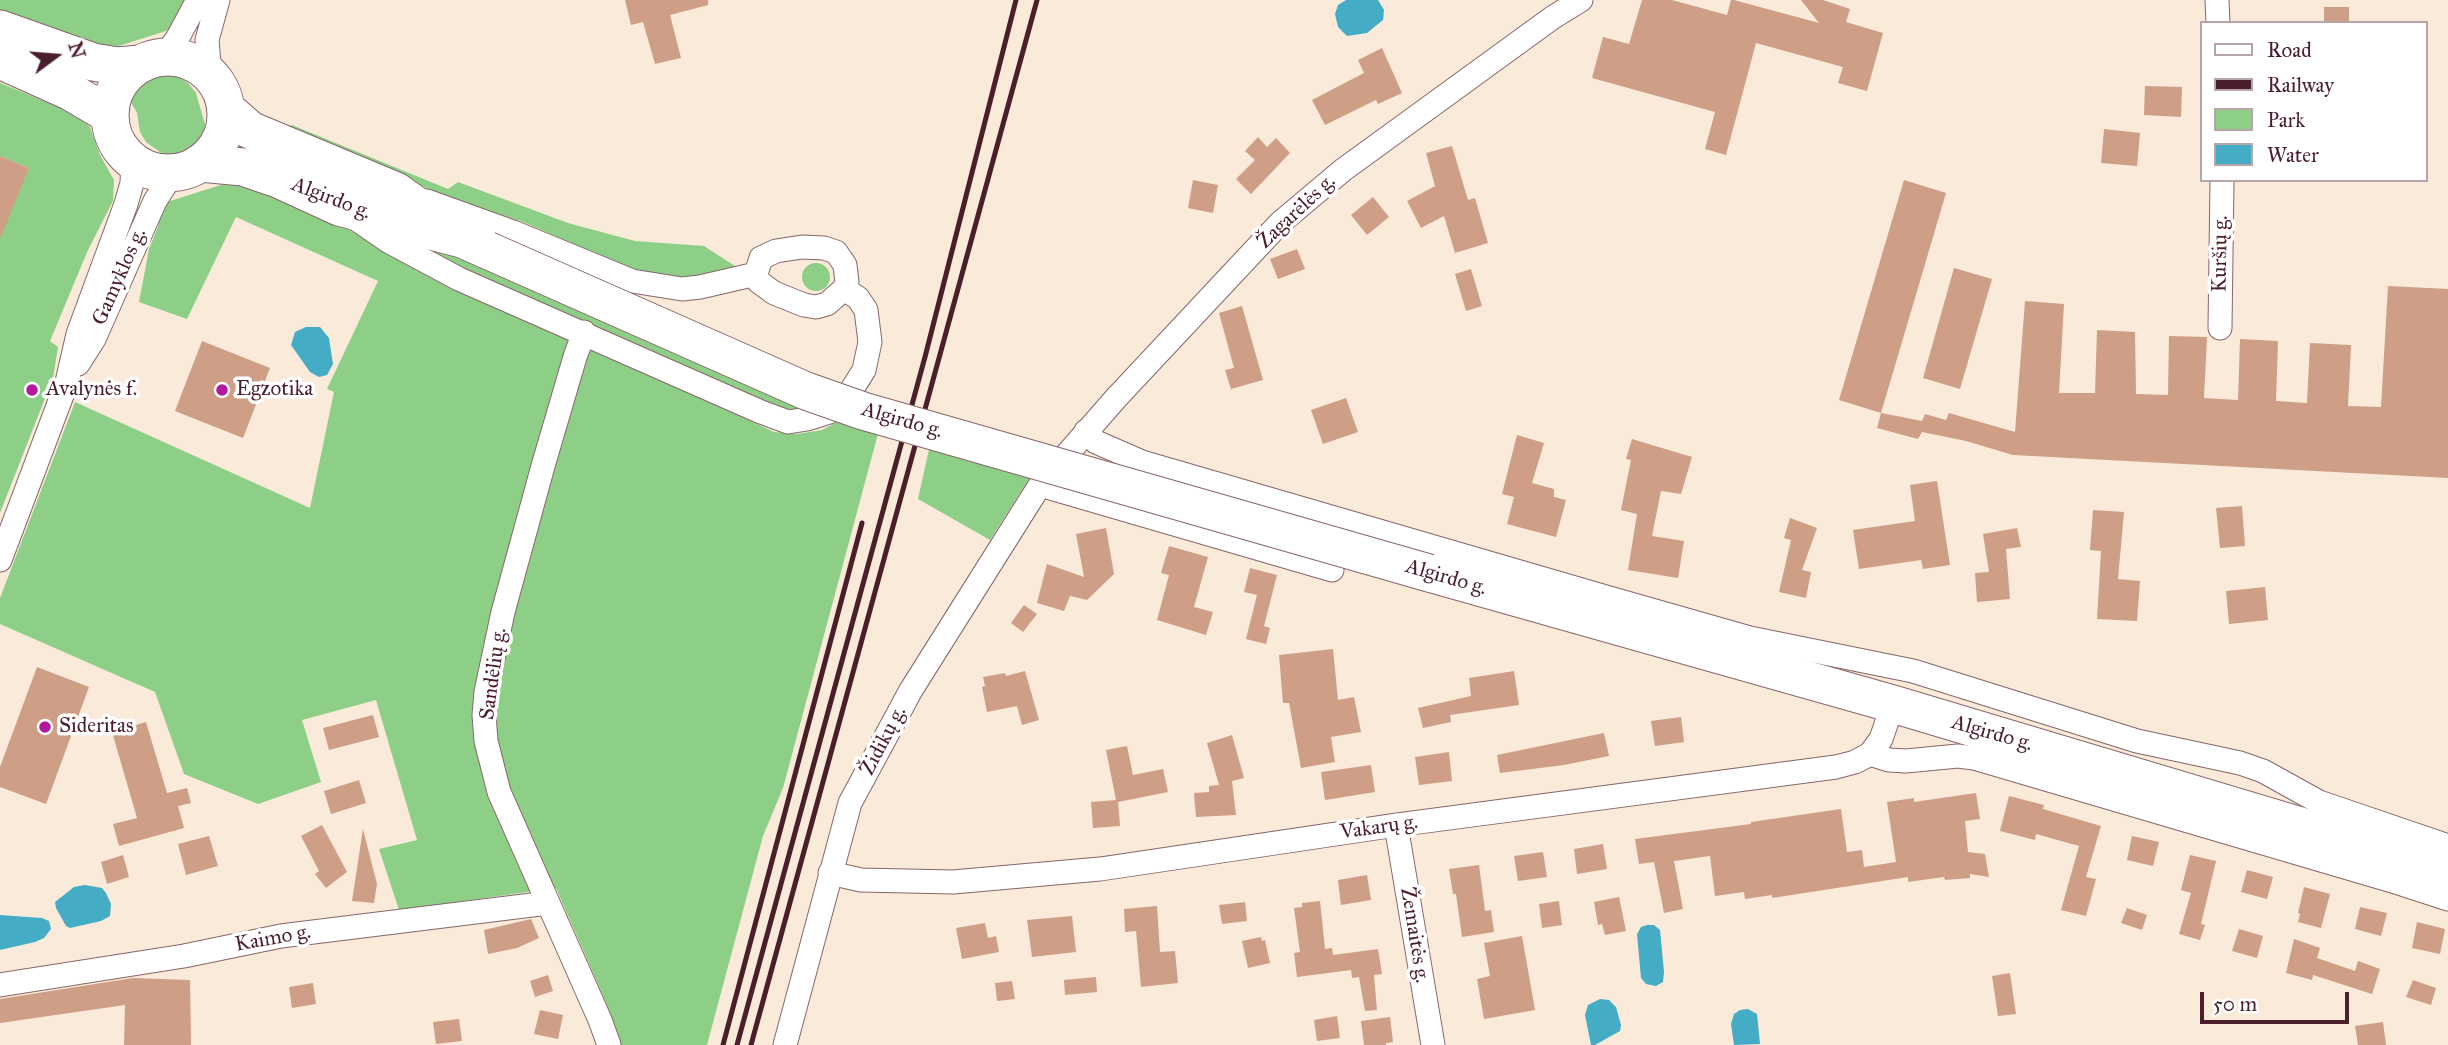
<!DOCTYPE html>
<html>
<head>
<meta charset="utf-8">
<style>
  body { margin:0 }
  #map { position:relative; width:2448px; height:1045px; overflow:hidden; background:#f9ead9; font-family:"IM FELL Great Primer",serif }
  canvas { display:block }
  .legend { position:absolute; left:2200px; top:21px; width:228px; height:161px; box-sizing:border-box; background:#fff; border:2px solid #b7a5aa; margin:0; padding:9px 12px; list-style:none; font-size:21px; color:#4a1f2b }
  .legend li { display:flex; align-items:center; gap:14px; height:35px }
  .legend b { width:35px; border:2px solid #b7a5aa }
  .north { position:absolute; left:21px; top:21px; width:70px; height:70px; -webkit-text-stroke:5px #fff; paint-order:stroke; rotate:74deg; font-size:19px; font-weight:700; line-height:28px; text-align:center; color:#4a1f2b }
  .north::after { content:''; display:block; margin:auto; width:24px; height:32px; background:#4a1f2b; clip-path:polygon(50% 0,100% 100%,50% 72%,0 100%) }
  .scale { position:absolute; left:2200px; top:992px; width:149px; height:32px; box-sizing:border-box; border:4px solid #4a1f2b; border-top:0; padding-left:9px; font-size:21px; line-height:24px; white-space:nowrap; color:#4a1f2b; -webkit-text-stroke:5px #fff; paint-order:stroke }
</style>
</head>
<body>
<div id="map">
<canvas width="2448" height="1045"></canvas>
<ul class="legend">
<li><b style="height:9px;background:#fff"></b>Road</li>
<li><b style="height:9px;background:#4a1f2b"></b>Railway</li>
<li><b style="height:19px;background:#8dcf87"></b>Park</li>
<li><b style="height:19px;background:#45acc5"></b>Water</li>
</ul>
<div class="north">N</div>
<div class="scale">50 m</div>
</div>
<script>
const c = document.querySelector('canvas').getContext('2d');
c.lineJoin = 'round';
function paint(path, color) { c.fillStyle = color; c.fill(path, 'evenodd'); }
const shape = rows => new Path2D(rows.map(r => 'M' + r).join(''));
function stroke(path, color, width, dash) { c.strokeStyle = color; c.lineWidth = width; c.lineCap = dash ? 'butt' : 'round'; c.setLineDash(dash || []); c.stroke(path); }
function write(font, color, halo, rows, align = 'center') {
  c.font = font + ' "IM FELL Great Primer",serif'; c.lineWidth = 7; c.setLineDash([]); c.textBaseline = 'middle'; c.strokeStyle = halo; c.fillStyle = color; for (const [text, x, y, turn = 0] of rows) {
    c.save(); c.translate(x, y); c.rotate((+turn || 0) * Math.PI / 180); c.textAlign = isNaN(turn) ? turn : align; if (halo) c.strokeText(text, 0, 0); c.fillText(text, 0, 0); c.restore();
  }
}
paint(shape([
  [0,0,189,0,175,24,166,31,109,49,0,12],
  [163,74,177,76,188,83,196,93,206,128,211,133,199,151,188,156,164,155,146,142,140,132,137,113,129,99,139,83],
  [0,83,80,116,90,127,100,155,114,180,113,201,88,250,50,341,58,347,53,378,0,513,0,230,29,168,0,156],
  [292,125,448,189,458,182,568,223,635,241,704,246,738,268,695,277,679,277,642,272,620,264,523,222,443,195,333,149,286,127],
  [235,183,248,184,342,226,435,277,610,355,774,432,797,434,822,430,843,419,879,430,783,788,763,836,707,1045,621,1045,604,998,556,888,399,910,379,849,417,840,376,700,302,720,321,782,258,804,184,774,155,692,0,624,0,598,75,402,310,508,334,392,327,389,378,281,236,217,187,319,139,302,149,249,159,224,153,219,162,207,170,201,224,184],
  [399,232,811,407,794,411,783,409,457,266],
  '802 277a14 14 0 1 1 28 0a14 14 0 1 1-28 0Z',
  [930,445,1032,474,990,540,918,499]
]), '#8dcf87');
paint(shape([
  [1346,0,1378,0,1384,10,1383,20,1367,33,1347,36,1338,27,1335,14,1338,5],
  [306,327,320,327,329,338,333,364,327,375,319,377,310,372,291,345,295,332],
  [85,885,102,888,106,893,111,904,110,916,101,921,70,928,66,926,56,908,55,902,74,887],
  [0,915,42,918,49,921,51,929,44,938,35,942,0,950],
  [1647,925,1654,925,1660,930,1664,972,1663,982,1656,986,1646,984,1641,978,1637,934,1641,927],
  [1600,999,1609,1000,1616,1007,1621,1025,1620,1031,1595,1045,1591,1045,1585,1015,1588,1005],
  [1748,1009,1757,1014,1760,1044,1734,1045,1731,1024,1734,1014,1740,1010]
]), '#45acc5');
paint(shape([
  [625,0,708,0,708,5,670,15,681,58,655,64,643,22,631,25],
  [1642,0,1672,0,1727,15,1731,0,1734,0,1819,23,1801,0,1823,0,1850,9,1846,22,1883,33,1867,91,1838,83,1843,67,1756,43,1726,155,1705,149,1715,112,1592,78,1603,37,1629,44],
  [2324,7,2349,7,2349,23,2324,23],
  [1382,48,1402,93,1378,104,1376,100,1325,125,1312,100,1364,73,1358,60],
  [2145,86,2182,87,2181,117,2144,115],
  [2104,129,2140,133,2137,166,2101,163],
  [1258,137,1267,147,1276,138,1290,153,1251,194,1236,179,1255,160,1245,151],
  [1452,146,1468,200,1475,198,1488,243,1455,253,1444,216,1421,228,1407,201,1435,186,1426,153],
  [0,156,29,168,1,237,0,237],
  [1193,180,1218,185,1213,213,1188,208],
  [1904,180,1946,193,1881,413,1839,400],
  [1373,197,1389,217,1367,235,1351,215],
  [1297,249,1305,269,1278,279,1270,259],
  [1954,268,1992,279,1960,389,1923,378],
  [1471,269,1482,306,1466,311,1455,274],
  [2388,286,2448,289,2448,478,2013,455,1966,441,1922,432,1918,439,1877,428,1881,413,1922,421,1925,414,1946,420,1949,413,2015,432,2025,301,2064,304,2059,393,2095,393,2097,330,2135,332,2136,394,2168,395,2169,336,2207,337,2204,398,2238,400,2240,339,2278,341,2276,401,2307,403,2310,343,2351,345,2348,406,2381,407],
  [1242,306,1263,380,1231,389,1225,370,1234,368,1219,313],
  [202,341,270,368,243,438,175,411],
  [1346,398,1358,432,1323,444,1311,410],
  [1517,435,1544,443,1532,483,1554,489,1554,497,1566,500,1556,537,1507,524,1514,497,1502,494],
  [1632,439,1692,457,1681,494,1661,491,1652,536,1684,541,1678,578,1628,570,1637,514,1621,510,1631,460,1626,459],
  [1937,481,1950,565,1923,569,1921,560,1859,569,1853,530,1915,521,1910,485],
  [2242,506,2245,546,2220,548,2216,508],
  [2093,510,2124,512,2118,579,2140,581,2137,621,2097,619,2101,551,2090,550],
  [1790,518,1817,528,1802,570,1811,572,1806,598,1779,592,1791,540,1784,538],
  [1106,528,1114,574,1087,600,1070,596,1064,611,1037,603,1047,564,1084,577,1076,534],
  [2017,528,2021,547,2006,549,2010,599,1977,602,1975,573,1989,572,1983,534],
  [1169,546,1208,557,1194,607,1213,612,1206,635,1157,620,1169,575,1161,573],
  [1250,568,1277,575,1264,626,1270,628,1266,644,1246,639,1257,595,1244,592],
  [2265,587,2268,620,2229,624,2226,591],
  [1024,605,1037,614,1023,632,1011,623],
  [1333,649,1338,700,1354,697,1361,732,1331,737,1335,762,1301,768,1289,703,1283,703,1279,655],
  [37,667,89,687,46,804,0,787,0,767],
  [1025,671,1039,720,1022,725,1017,706,987,712,982,687,985,686,983,677,1005,673,1006,676],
  [1514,671,1519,705,1450,715,1451,722,1423,728,1418,708,1471,696,1469,678],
  [373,715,379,737,329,750,323,728],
  [1681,717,1684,742,1655,746,1651,721],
  [146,722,167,793,187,788,191,803,178,806,184,828,119,846,113,824,137,818,112,732],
  [1604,733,1609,756,1564,765,1500,773,1497,755],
  [1232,735,1244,778,1232,781,1236,815,1196,817,1194,793,1209,792,1209,786,1219,785,1207,743],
  [1127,746,1133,775,1163,769,1168,792,1118,802,1120,826,1093,828,1091,802,1116,800,1106,750],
  [1449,752,1452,781,1419,785,1415,757],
  [1371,765,1375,792,1325,800,1321,772],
  [359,780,366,803,331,814,324,791],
  [1976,793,1980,819,1965,821,1968,852,1985,854,1989,877,1970,874,1970,878,1945,880,1944,877,1908,882,1908,877,1772,898,1772,895,1745,899,1744,892,1715,896,1710,856,1674,861,1683,909,1664,913,1654,862,1639,864,1635,839,1751,824,1751,822,1841,809,1847,852,1862,850,1864,867,1896,862,1887,802,1914,798,1914,802],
  [2009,796,2044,805,2043,809,2101,826,2086,877,2096,879,2086,916,2061,910,2079,846,2036,834,2035,840,2000,831],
  [322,825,347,872,326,888,315,874,319,871,301,836],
  [363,829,377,884,374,903,352,901],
  [209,836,218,866,186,875,178,844],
  [2132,836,2159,842,2153,866,2127,860],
  [1603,844,1607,869,1577,874,1574,849],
  [1543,852,1547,877,1518,881,1514,856],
  [123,855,129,877,107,884,101,862],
  [2190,855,2216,861,2201,924,2205,925,2200,940,2179,934,2191,893,2181,890],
  [1479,865,1485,911,1491,910,1494,932,1462,937,1456,894,1453,894,1449,869],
  [2247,870,2273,877,2267,899,2241,892],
  [1367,875,1371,900,1341,905,1338,880],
  [2304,887,2330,894,2321,928,2298,922,2300,914,2298,913],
  [1619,897,1626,931,1605,935,1602,924,1598,925,1594,902],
  [1320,901,1325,949,1332,948,1333,955,1378,949,1382,974,1374,975,1377,1010,1365,1011,1359,977,1352,978,1351,970,1297,977,1294,953,1300,952,1294,908,1302,907,1302,903],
  [1559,901,1562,925,1542,928,1539,904],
  [1245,902,1247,921,1222,924,1219,905],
  [1157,906,1160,952,1175,951,1178,983,1141,987,1136,931,1125,932,1124,909],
  [2360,907,2387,913,2381,936,2355,929],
  [2127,908,2147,915,2142,930,2121,923],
  [1072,916,1076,952,1032,957,1027,920],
  [531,919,539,938,517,948,488,954,484,930],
  [2417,922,2445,929,2440,954,2412,948],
  [985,923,988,938,996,936,999,952,962,959,956,928],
  [2239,929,2263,936,2257,958,2232,951],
  [1522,936,1535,1010,1484,1019,1477,979,1490,976,1484,943],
  [1261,937,1262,941,1265,940,1270,963,1248,968,1242,941],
  [2294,939,2320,948,2317,958,2355,971,2358,961,2380,969,2372,994,2313,975,2312,980,2286,973],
  [2010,973,2016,1014,1998,1016,1992,976],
  [548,975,553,991,535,997,530,981],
  [1096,977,1097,992,1065,995,1064,980],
  [133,978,190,980,191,1045,124,1045,125,1005,0,1023,0,999],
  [2413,980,2436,988,2431,1005,2406,997],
  [1012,981,1015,999,997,1001,995,983],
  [313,983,316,1004,292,1008,289,987],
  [540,1010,563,1015,558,1039,534,1034],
  [1337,1016,1340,1038,1317,1041,1314,1020],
  [1390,1017,1393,1042,1386,1043,1386,1045,1364,1045,1361,1021],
  [459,1019,462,1041,436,1044,433,1022],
  [2383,1022,2386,1045,2358,1045,2355,1026]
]), '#cf9e87');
const street = shape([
  [2217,0,2218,23],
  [163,57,177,39,198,0],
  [210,75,207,40,218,0],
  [427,201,513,232,632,281,682,289,700,287,756,274],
  [356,219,388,241,459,279,761,412,788,422,807,419,829,412,849,394,864,370,870,342,866,310,858,298,844,289],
  [802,247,824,248,836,252,845,265,847,282,844,289,827,304,816,307,804,305,774,293,759,282,756,274,761,258,776,251,802,247],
  [2220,328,2222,180],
  [584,332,575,357,543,466,503,612,486,692,484,715,486,741,499,792,600,1020,609,1045],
  [78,364,94,339,155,201,173,173],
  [1086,431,1096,442,1142,462,1606,597,1750,638,1913,671,2137,741,2240,763,2263,771,2319,802,2448,846],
  [1040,485,1332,570],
  [0,560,67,382,78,334,126,204,132,183,133,161],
  [1870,754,1889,760,1906,761,1958,756,1974,758,2399,883,2448,899],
  [1396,825,1433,1045],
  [830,873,861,880,953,882,1100,869,1396,825,1836,767,1855,762,1870,754,1881,739,1893,704],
  [0,985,184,956,281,936,548,903],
  [785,1045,850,803,911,690,1040,485,1117,397,1280,223,1343,170,1552,18,1581,0]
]);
const primary = shape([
  [0,29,93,62,117,66,140,64],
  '110 115a58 58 0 1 1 116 0a58 58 0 1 1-116 0Z',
  [0,60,71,92,110,115],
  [226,109,250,130,396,191,445,226],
  [200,163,243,167,278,179,339,207,462,239,487,250],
  [1429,573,1893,704,2448,870]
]);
stroke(street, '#876668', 25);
stroke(primary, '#876668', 39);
stroke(street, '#fff', 23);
stroke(primary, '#fff', 37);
stroke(shape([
  [723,1045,862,523],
  [737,1045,925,357,1016,0],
  [751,1045,1037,0]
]), '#4a1f2b', 5);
const primaryBridge = shape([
  [487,250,806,391,863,411,1429,573]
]);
stroke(primaryBridge, '#876668', 39, []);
stroke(primaryBridge, '#fff', 37);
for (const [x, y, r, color] of [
  [32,390,7,"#b5179e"],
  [222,390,7,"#b5179e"],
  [45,727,7,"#b5179e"]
]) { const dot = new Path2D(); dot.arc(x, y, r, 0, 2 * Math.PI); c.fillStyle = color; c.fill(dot); stroke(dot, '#fff', 2.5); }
write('21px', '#4a1f2b', '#fff', [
  ["Algirdo g.",331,199,21],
  ["Žagarėlės g.",1297,212,-43],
  ["Kuršių g.",2221,254,-89],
  ["Gamyklos g.",120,277,-66],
  ["Algirdo g.",902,421,16],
  ["Algirdo g.",1446,578,16],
  ["Sandėlių g.",494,674,-82],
  ["Algirdo g.",1992,734,16],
  ["Židikų g.",884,741,-62],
  ["Vakarų g.",1379,828,-8],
  ["Žemaitės g.",1414,935,81],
  ["Kaimo g.",273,939,-10]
]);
write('21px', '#4a1f2b', '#fff', [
  ["Avalynės f.",46,390],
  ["Egzotika",236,390],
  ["Sideritas",59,727]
], 'left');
</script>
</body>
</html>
